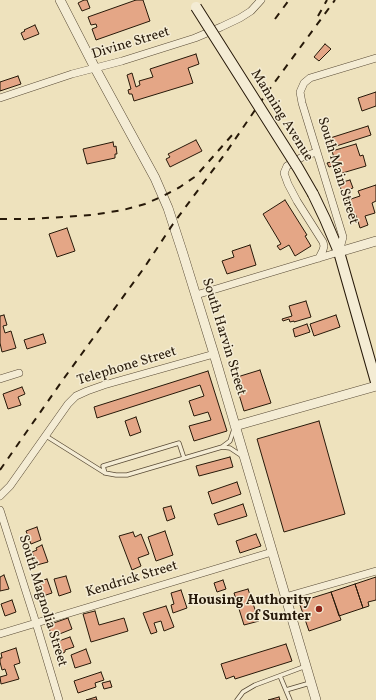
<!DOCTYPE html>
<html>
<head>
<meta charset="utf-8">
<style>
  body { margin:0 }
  canvas { display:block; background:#eee2bd }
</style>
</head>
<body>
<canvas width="376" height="700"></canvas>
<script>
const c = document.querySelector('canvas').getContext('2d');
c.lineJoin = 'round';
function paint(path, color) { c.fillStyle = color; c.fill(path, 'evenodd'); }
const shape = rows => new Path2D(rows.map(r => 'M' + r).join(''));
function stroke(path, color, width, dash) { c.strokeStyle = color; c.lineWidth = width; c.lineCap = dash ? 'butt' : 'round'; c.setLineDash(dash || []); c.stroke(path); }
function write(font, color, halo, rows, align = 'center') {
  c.font = font + ' Vollkorn,serif'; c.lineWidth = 3; c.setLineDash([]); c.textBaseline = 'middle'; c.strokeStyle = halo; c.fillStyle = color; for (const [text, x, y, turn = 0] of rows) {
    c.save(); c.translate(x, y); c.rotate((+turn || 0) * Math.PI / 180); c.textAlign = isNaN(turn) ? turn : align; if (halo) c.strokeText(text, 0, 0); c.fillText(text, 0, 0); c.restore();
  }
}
const building = shape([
  [84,0,87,0,90,8,82,11,78,3,84,0],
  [136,0,143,0,150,21,96,40,92,29,97,27,96,24,91,25,88,17,136,0],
  [35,25,39,34,24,40,21,33,25,31,24,30,35,25],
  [325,44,331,49,319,61,314,57,325,44],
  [196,54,199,64,188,68,193,83,134,101,132,94,129,94,128,90,131,89,127,75,132,73,136,87,140,85,139,81,153,77,150,69,196,54],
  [18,76,21,84,0,91,0,82,18,76],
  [376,92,376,106,362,111,358,98,376,92],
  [368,126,371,135,330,148,327,139,368,126],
  [196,140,202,151,170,167,166,159,170,157,168,154,196,140],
  [113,142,114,147,116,146,117,154,115,154,115,158,87,164,83,149,113,142],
  [356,144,360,156,363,155,366,166,339,174,336,165,329,167,327,163,335,161,332,151,356,144],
  [350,180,353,188,342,192,339,183,350,180],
  [376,185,376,201,372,203,375,213,365,216,368,225,360,228,356,215,350,216,345,201,360,196,358,191,376,185],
  [285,200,307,235,305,236,311,246,295,256,289,245,280,250,277,246,281,244,263,214,285,200],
  [67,228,75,251,57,257,49,234,67,228],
  [250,245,256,265,227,274,222,261,234,257,232,251,250,245],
  [306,301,311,317,294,322,294,321,290,322,289,319,283,321,282,319,292,316,289,306,306,301],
  [4,315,7,325,3,326,5,333,11,331,16,348,2,352,0,343,0,316,4,315],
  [336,315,340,327,314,336,310,324,336,315],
  [307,324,310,332,295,337,293,329,307,324],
  [43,334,46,343,27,349,24,340,43,334],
  [260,370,271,403,244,411,234,378,260,370],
  [208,371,227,431,194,441,189,426,211,420,208,412,194,416,189,401,204,396,200,385,97,418,94,407,208,371],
  [22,387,25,394,18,397,21,405,8,409,3,394,22,387],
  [136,417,141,432,130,436,125,421,136,417],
  [319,421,345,514,284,532,257,439,319,421],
  [230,457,233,467,199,476,196,466,230,457],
  [237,482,241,494,212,504,208,492,237,482],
  [243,504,247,516,218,525,214,514,243,504],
  [171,506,175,518,167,521,163,508,171,506],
  [37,527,41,540,31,544,26,531,37,527],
  [165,531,173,555,156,561,148,537,165,531],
  [133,532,135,537,141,534,149,554,138,558,141,566,132,570,119,536,133,532],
  [256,534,261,546,240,553,236,541,256,534],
  [42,545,48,562,37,565,32,552,37,550,36,548,42,545],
  [4,575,9,589,0,591,0,577,4,575],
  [66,576,71,592,59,596,54,579,66,576],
  [376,577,376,600,368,602,369,606,363,608,355,584,376,577],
  [47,579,52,593,40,597,37,586,41,585,40,581,47,579],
  [223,580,226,589,217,592,214,583,223,580],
  [355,584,363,608,339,616,331,592,355,584],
  [248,589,259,621,244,625,234,593,248,589],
  [181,590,187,608,173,613,171,605,174,604,171,593,181,590],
  [331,592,341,620,309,631,299,602,331,592],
  [12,600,16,612,5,616,1,604,12,600],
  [166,606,174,627,164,631,161,621,154,623,157,632,151,634,143,613,166,606],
  [95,611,99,625,124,618,128,631,91,642,83,614,95,611],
  [68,618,72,629,52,637,48,625,68,618],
  [70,637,74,647,65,650,65,652,61,654,56,642,70,637],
  [286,644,292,661,235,679,234,676,226,679,221,664,286,644],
  [16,648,20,663,14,665,19,679,1,684,0,677,7,675,5,669,2,670,0,662,0,658,2,658,1,653,16,648],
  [86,649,91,663,75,668,71,655,86,649],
  [101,672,104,680,95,683,96,687,78,693,74,681,101,672],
  [110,681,112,687,104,689,102,683,110,681],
  [96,697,97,700,86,700,96,697],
  [279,697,280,700,268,700,279,697]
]);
paint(building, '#e4a686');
stroke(building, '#271909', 1);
const service = shape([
  [46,436,105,473,116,475,127,475,222,447,230,441,234,429],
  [222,447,230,448,242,456],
  [105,473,103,466,179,443,184,458],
  [280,676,290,700],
  [286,690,310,683],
  [237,700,243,692,255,685,306,666]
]);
const minor = shape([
  [0,98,72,74,122,61,195,38,221,27,240,18,251,11,261,0],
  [317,152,304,156,287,166,284,173,288,184,297,201,323,242,324,246,323,250,319,258],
  [196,295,339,252,343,237,302,103,300,92,304,83,310,78,376,58],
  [0,379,19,373],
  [0,496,10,486,68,404,76,396,87,391,104,385,214,354],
  [0,510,36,623,59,700],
  [285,597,376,571],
  [0,634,272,552]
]);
const tertiary = shape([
  [60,0,95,68,155,178,168,208,183,254,214,354,316,700],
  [339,252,376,241],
  [235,426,376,386]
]);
const secondary = shape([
  [313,194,325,219,339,252,376,382]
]);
stroke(service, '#594b36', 5);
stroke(minor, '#594b36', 8);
stroke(tertiary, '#594b36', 10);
stroke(secondary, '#271909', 12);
stroke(service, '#f4ecd4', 3.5);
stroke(minor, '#f4ecd4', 7);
stroke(tertiary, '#f4ecd4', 9);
stroke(secondary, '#f4ecd4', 10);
stroke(shape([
  [318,16,327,0],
  [275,19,289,0],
  [0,219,32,219,92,215,123,210,145,204,163,196,180,187,196,176,233,134],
  [0,470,62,381,144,268,173,224,227,151,266,94,335,0]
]), '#271909', 2, [7, 7]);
const secondaryBridge = shape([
  [196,7,298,168,313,194]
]);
stroke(secondaryBridge, '#271909', 12, []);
stroke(secondaryBridge, '#f4ecd4', 10);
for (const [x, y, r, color] of [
  [319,609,4,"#8f2418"]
]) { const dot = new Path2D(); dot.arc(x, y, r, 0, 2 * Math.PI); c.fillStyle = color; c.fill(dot); stroke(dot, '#f4ecd4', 1.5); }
write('14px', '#271909', '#f4ecd4', [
  ["Divine Street",131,44,-17],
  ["Manning Avenue",281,116,58],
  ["South Main Street",337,171,73],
  ["South Harvin Street",223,337,73],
  ["Telephone Street",127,367,-17],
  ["Kendrick Street",132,580,-17],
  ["South Magnolia Street",42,601,73]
]);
write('bold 14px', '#271909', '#f4ecd4', [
  ["Housing Authority",311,601],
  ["of Sumter",311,617]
], 'right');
</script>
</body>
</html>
